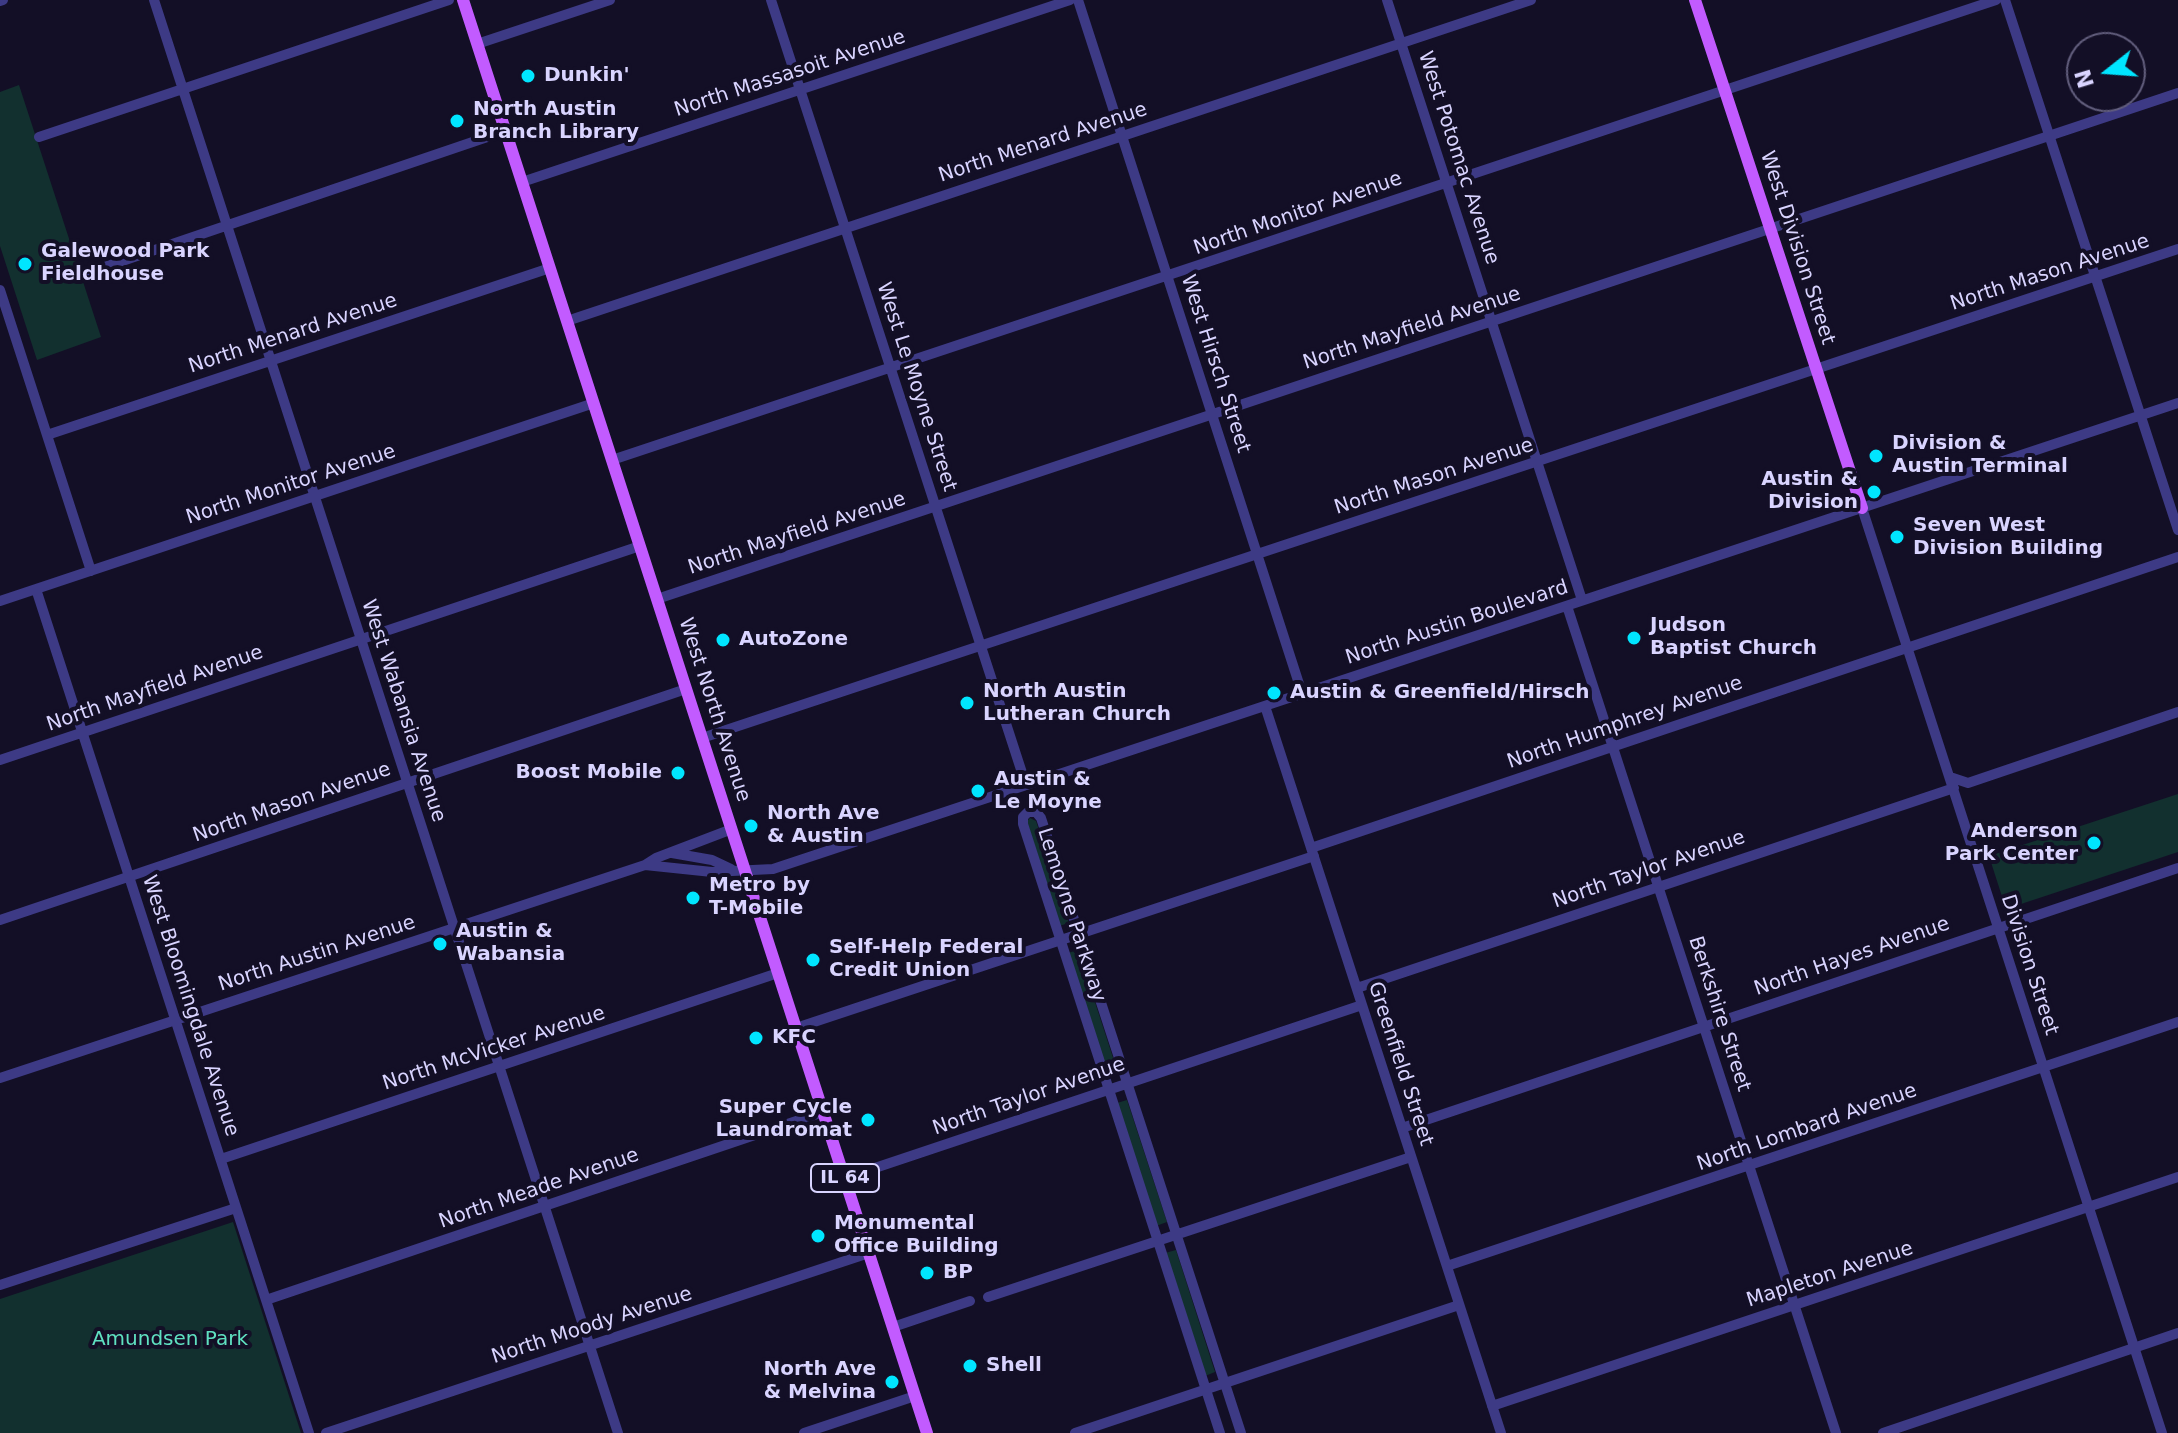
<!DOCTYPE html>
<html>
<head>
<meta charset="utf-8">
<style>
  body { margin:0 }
  #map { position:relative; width:2178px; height:1433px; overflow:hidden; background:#130f26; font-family:"DejaVu Sans",sans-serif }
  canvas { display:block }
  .north { position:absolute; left:2066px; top:32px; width:80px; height:80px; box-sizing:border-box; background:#130f26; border:2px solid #625e7d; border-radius:50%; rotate:253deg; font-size:22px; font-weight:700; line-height:32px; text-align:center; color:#d9d4ff }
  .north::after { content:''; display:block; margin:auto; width:28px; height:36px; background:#00e5ff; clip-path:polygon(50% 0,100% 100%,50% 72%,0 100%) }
</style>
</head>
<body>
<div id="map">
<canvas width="2178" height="1433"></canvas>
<div class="north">N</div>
</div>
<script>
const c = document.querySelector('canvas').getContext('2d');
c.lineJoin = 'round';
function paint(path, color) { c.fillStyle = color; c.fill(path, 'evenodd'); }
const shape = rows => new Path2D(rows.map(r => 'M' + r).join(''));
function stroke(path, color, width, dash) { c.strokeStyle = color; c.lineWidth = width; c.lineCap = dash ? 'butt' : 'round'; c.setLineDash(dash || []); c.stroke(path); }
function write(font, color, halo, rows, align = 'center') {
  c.font = font + ' "DejaVu Sans",sans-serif'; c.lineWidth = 8; c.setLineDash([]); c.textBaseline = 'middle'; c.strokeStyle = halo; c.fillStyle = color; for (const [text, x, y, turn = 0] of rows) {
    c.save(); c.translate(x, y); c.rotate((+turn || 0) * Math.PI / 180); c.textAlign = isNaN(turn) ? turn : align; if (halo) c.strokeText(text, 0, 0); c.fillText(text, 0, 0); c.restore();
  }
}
paint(shape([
  [19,85,101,337,37,360,0,246,0,92],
  [2178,794,2178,852,2006,909,1989,856],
  [1030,818,1036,821,1069,923,1059,926,1027,821],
  [1078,950,1118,1073,1108,1076,1068,953],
  [1127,1100,1167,1222,1156,1226,1117,1103],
  [233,1222,301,1433,0,1433,0,1299],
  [1176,1250,1215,1372,1205,1376,1165,1253]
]), '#12302f');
stroke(shape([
  [154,0,618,1433],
  [771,0,1026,785],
  [1078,0,1302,693],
  [1387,0,1582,600],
  [2005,0,2178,530],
  [0,1,3,0],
  [477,44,610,0],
  [39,137,449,0],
  [522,182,1070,0],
  [84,274,505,131],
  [0,290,91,571],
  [567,321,1531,0],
  [47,435,550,268],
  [612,460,1996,0],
  [1862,508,2162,1433],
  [36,589,309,1433],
  [657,599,2178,93],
  [0,601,594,403],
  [1567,606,1836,1433],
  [1265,706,1501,1433],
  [702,738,2178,249],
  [0,760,640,546],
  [1950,777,1968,783,2178,712],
  [1311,848,2178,557],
  [672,853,712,860,731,869],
  [645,865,712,872,773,869,2178,403],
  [0,920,686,689],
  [1357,988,1954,788],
  [796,1028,1314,856],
  [0,1078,645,865,656,858,732,829],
  [1402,1128,2178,868],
  [221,1159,778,973],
  [845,1178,1362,1005],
  [1447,1266,2178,1022],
  [0,1285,236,1208],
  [988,1297,1411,1157],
  [266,1300,823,1112],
  [893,1327,970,1301],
  [1492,1406,2178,1177],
  [326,1433,869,1253],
  [804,1433,915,1396],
  [1075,1433,1459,1305],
  [1220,1433,1023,824,1023,817,1028,812,1036,812,1041,818,1241,1433],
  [1883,1433,2178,1333]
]), '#3d3a85', 10);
stroke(shape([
  [463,0,927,1433],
  [1695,0,1862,508]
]), '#c25bff', 12);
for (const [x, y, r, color] of [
  [528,76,8,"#00e5ff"],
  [457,121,8,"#00e5ff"],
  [25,264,8,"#00e5ff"],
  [1876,456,8,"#00e5ff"],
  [1874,492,8,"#00e5ff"],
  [1897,537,8,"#00e5ff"],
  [1634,638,8,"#00e5ff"],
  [723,640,8,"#00e5ff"],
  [1274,693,8,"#00e5ff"],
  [967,703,8,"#00e5ff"],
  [678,773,8,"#00e5ff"],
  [978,791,8,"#00e5ff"],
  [751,826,8,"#00e5ff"],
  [2094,843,8,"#00e5ff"],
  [693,898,8,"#00e5ff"],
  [440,944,8,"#00e5ff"],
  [813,960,8,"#00e5ff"],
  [756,1038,8,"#00e5ff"],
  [868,1120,8,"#00e5ff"],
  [818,1236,8,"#00e5ff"],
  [927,1273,8,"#00e5ff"],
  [970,1366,8,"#00e5ff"],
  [892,1382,8,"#00e5ff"]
]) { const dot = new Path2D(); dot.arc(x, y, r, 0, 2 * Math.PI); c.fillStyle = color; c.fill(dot); stroke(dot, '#130f26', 3); }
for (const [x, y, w] of [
  [845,1178,68]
]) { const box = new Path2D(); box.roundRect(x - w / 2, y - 14, w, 28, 6); c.fillStyle = '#130f26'; c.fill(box); stroke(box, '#d9d4ff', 2); }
write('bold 18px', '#d9d4ff', null, [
  ["IL 64",845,1178]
]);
write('20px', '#d9d4ff', '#130f26', [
  ["North Massasoit Avenue",790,74,-18],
  ["North Menard Avenue",1043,143,-18],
  ["West Potomac Avenue",1458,158,72],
  ["North Monitor Avenue",1298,214,-19],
  ["West Division Street",1797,248,72],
  ["North Mason Avenue",2050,273,-18],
  ["North Mayfield Avenue",1412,329,-18],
  ["North Menard Avenue",293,334,-18],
  ["West Hirsch Street",1215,364,72],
  ["West Le Moyne Street",916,387,72],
  ["North Mason Avenue",1434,477,-18],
  ["North Monitor Avenue",291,485,-18],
  ["North Mayfield Avenue",797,534,-18],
  ["North Austin Boulevard",1457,623,-18],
  ["North Mayfield Avenue",155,689,-19],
  ["West North Avenue",714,710,72],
  ["West Wabansia Avenue",403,711,72],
  ["North Humphrey Avenue",1625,723,-19],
  ["North Mason Avenue",292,803,-19],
  ["North Taylor Avenue",1649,870,-19],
  ["Lemoyne Parkway",1071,915,72],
  ["North Austin Avenue",317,954,-18],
  ["North Hayes Avenue",1852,957,-19],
  ["Division Street",2029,965,72],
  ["West Bloomingdale Avenue",190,1006,72],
  ["Berkshire Street",1719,1014,72],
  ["North McVicker Avenue",494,1049,-18],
  ["Greenfield Street",1400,1064,72],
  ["North Taylor Avenue",1029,1097,-19],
  ["North Lombard Avenue",1807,1128,-19],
  ["North Meade Avenue",539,1189,-19],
  ["Mapleton Avenue",1830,1275,-18],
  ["North Moody Avenue",592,1326,-18]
]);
write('bold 20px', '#d9d4ff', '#130f26', [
  ["Dunkin'",544,76],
  ["North Austin",473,110],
  ["Branch Library",473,133],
  ["Galewood Park",41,252],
  ["Fieldhouse",41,275],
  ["Division &",1892,444],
  ["Austin Terminal",1892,467],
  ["Austin &",1858,480,"right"],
  ["Division",1858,503,"right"],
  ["Seven West",1913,526],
  ["Division Building",1913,549],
  ["Judson",1650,626],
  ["Baptist Church",1650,649],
  ["AutoZone",739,640],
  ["North Austin",983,692],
  ["Lutheran Church",983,715],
  ["Austin & Greenfield/Hirsch",1290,693],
  ["Boost Mobile",662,773,"right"],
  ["Austin &",994,780],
  ["Le Moyne",994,803],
  ["North Ave",767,814],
  ["& Austin",767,837],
  ["Anderson",2078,832,"right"],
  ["Park Center",2078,855,"right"],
  ["Metro by",709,886],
  ["T-Mobile",709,909],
  ["Austin &",456,932],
  ["Wabansia",456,955],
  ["Self-Help Federal",829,948],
  ["Credit Union",829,971],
  ["KFC",772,1038],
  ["Super Cycle",852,1108,"right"],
  ["Laundromat",852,1131,"right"],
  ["Monumental",834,1224],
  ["Office Building",834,1247],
  ["BP",943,1273],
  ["Shell",986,1366],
  ["North Ave",876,1370,"right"],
  ["& Melvina",876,1393,"right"]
], 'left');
write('20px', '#5fe0c0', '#130f26', [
  ["Amundsen Park",170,1340]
]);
</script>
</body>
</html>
